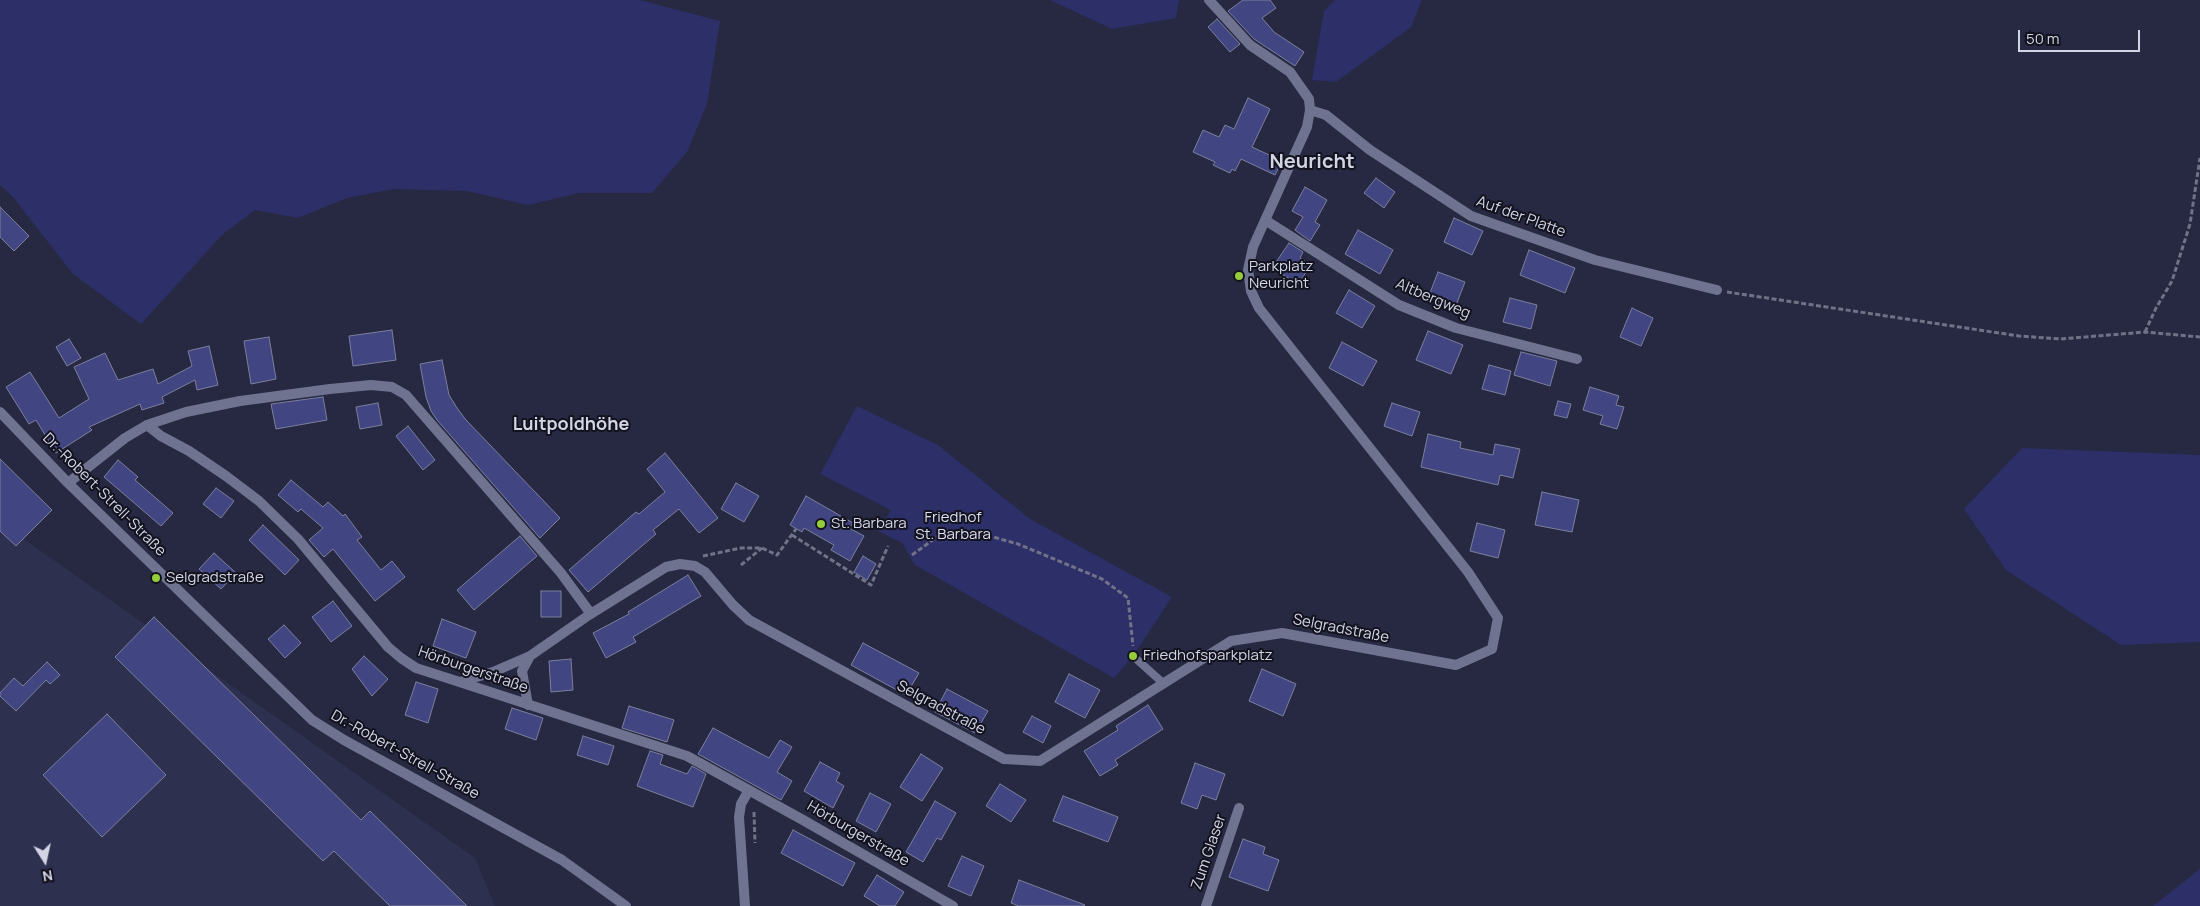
<!DOCTYPE html>
<html>
<head>
<meta charset="utf-8">
<style>
  body { margin:0 }
  #map { position:relative; width:2200px; height:906px; overflow:hidden; background:#262941; font-family:Manrope,sans-serif }
  canvas { display:block }
  .north { position:absolute; left:20px; top:836px; width:50px; height:50px; -webkit-text-stroke:4px #12131e; paint-order:stroke; rotate:170deg; font-size:14px; font-weight:700; line-height:20px; text-align:center; color:#d3d5e5 }
  .north::after { content:''; display:block; margin:auto; width:18px; height:22px; background:#d3d5e5; clip-path:polygon(50% 0,100% 100%,50% 72%,0 100%) }
  .scale { position:absolute; left:2018px; top:30px; width:122px; height:22px; box-sizing:border-box; border:2px solid #d3d5e5; border-top:0; padding-left:6px; font-size:15px; line-height:18px; white-space:nowrap; color:#d3d5e5; -webkit-text-stroke:4px #12131e; paint-order:stroke }
</style>
</head>
<body>
<div id="map">
<canvas width="2200" height="906"></canvas>
<div class="north">N</div>
<div class="scale">50 m</div>
</div>
<script>
const c = document.querySelector('canvas').getContext('2d');
c.lineJoin = 'round';
function paint(path, color) { c.fillStyle = color; c.fill(path, 'evenodd'); }
const shape = rows => new Path2D(rows.map(r => 'M' + r).join(''));
function stroke(path, color, width, dash) { c.strokeStyle = color; c.lineWidth = width; c.lineCap = dash ? 'butt' : 'round'; c.setLineDash(dash || []); c.stroke(path); }
function write(font, color, halo, rows, align = 'center') {
  c.font = font + ' Manrope,sans-serif'; c.lineWidth = 4; c.setLineDash([]); c.textBaseline = 'middle'; c.strokeStyle = halo; c.fillStyle = color; for (const [text, x, y, turn = 0] of rows) {
    c.save(); c.translate(x, y); c.rotate((+turn || 0) * Math.PI / 180); c.textAlign = isNaN(turn) ? turn : align; if (halo) c.strokeText(text, 0, 0); c.fillText(text, 0, 0); c.restore();
  }
}
paint(shape([
  [0,522,475,858,495,906,0,906]
]), '#2d304f');
paint(shape([
  [0,0,640,0,720,21,707,104,687,152,652,193,579,193,528,205,467,191,394,189,347,198,298,218,255,210,223,234,141,324,73,274,12,196,0,185],
  [1050,0,1179,0,1176,18,1112,29],
  [1335,0,1422,0,1411,27,1336,82,1312,80,1324,11],
  [857,406,938,445,1030,519,1172,597,1133,656,1114,678,915,565,902,543,878,531,891,510,820,474],
  [2022,448,2200,455,2200,642,2121,645,2006,570,1964,509],
  [2200,869,2200,906,2153,906]
]), '#2d2f68');
const building = shape([
  [1243,0,1270,0,1276,8,1262,18,1274,32,1304,52,1295,66,1254,39,1228,11,1243,0],
  [1217,19,1240,44,1230,52,1208,27,1217,19],
  [1248,98,1270,109,1252,147,1282,161,1275,175,1241,159,1235,171,1232,169,1230,173,1213,165,1215,162,1193,152,1203,130,1219,137,1225,125,1234,129,1248,98],
  [1376,178,1395,192,1384,208,1364,193,1376,178],
  [1305,187,1327,200,1315,222,1320,225,1310,241,1295,230,1303,217,1292,211,1305,187],
  [0,207,29,236,14,251,0,237,0,207],
  [1454,218,1483,231,1472,255,1444,242,1454,218],
  [1358,230,1393,250,1380,274,1345,254,1358,230],
  [1289,243,1303,252,1300,258,1311,265,1298,284,1272,268,1289,243],
  [1529,250,1575,268,1565,293,1520,275,1529,250],
  [1438,272,1465,282,1455,308,1428,298,1438,272],
  [1349,290,1375,306,1362,328,1336,313,1349,290],
  [1510,298,1537,305,1531,329,1503,322,1510,298],
  [1632,308,1653,318,1641,346,1620,337,1632,308],
  [392,330,396,360,353,366,349,336,392,330],
  [1428,331,1463,345,1451,374,1416,360,1428,331],
  [269,337,276,379,251,384,244,341,269,337],
  [69,339,81,358,67,366,56,347,69,339],
  [1342,342,1377,361,1363,386,1329,368,1342,342],
  [209,346,218,385,197,390,195,380,162,397,164,403,142,410,140,404,89,427,92,430,56,453,36,420,29,424,6,387,30,372,59,418,89,399,74,367,105,353,118,380,153,369,158,384,192,366,188,351,209,346],
  [1521,352,1557,361,1550,386,1514,375,1521,352],
  [442,360,449,395,457,408,466,420,560,518,540,538,437,420,431,411,426,397,420,364,442,360],
  [1489,365,1511,371,1505,395,1482,389,1489,365],
  [1590,387,1619,396,1616,405,1624,407,1617,429,1600,424,1603,416,1583,410,1590,387],
  [323,397,327,420,276,429,271,404,323,397],
  [1558,401,1571,404,1567,418,1554,415,1558,401],
  [378,403,382,425,360,429,356,407,378,403],
  [1392,403,1420,412,1412,436,1384,426,1392,403],
  [408,426,435,460,423,470,396,436,408,426],
  [1428,434,1461,442,1460,448,1493,455,1495,444,1520,449,1513,478,1500,475,1498,485,1421,467,1428,434],
  [665,453,718,518,699,533,679,509,653,530,656,534,588,592,569,570,636,512,639,514,665,492,647,469,665,453],
  [0,459,52,510,16,546,0,531,0,459],
  [118,460,138,477,135,480,173,513,161,526,104,477,118,460],
  [291,480,323,507,328,502,343,516,345,514,362,537,357,540,381,570,392,561,405,577,375,601,333,549,324,557,309,540,323,528,301,509,298,512,278,495,291,480],
  [736,483,759,496,744,522,721,509,736,483],
  [216,488,234,501,221,518,203,504,216,488],
  [1542,492,1579,500,1572,532,1535,525,1542,492],
  [806,496,853,523,849,528,864,536,850,561,831,550,834,545,804,528,802,532,790,525,806,496],
  [1477,523,1505,530,1498,558,1470,551,1477,523],
  [263,525,299,560,285,575,249,540,263,525],
  [520,536,537,556,474,610,457,590,520,536],
  [214,553,236,573,221,589,199,569,214,553],
  [863,556,876,564,867,580,854,572,863,556],
  [688,575,701,596,633,637,636,642,606,658,593,633,629,614,628,612,688,575],
  [541,591,561,591,561,617,541,617,541,591],
  [333,601,352,626,331,642,312,617,333,601],
  [154,617,361,820,370,811,467,906,390,906,334,851,323,861,115,657,154,617],
  [442,619,476,632,466,658,433,646,442,619],
  [284,625,301,643,285,658,268,639,284,625],
  [863,643,919,673,906,695,851,665,863,643],
  [364,656,388,679,372,696,352,669,364,656],
  [571,659,573,690,551,692,549,661,571,659],
  [47,662,60,675,50,684,46,680,16,711,0,696,0,693,14,678,23,686,47,662],
  [1262,669,1296,684,1283,716,1249,701,1262,669],
  [1069,674,1100,690,1085,718,1055,702,1069,674],
  [416,682,438,689,428,723,405,715,416,682],
  [947,689,988,711,975,733,935,712,947,689],
  [1148,705,1163,729,1115,760,1118,765,1100,776,1084,751,1118,730,1116,726,1148,705],
  [629,706,674,720,667,742,622,728,629,706],
  [512,708,543,718,536,740,505,729,512,708],
  [107,714,166,775,102,837,43,775,107,714],
  [1032,716,1051,726,1043,743,1023,732,1032,716],
  [713,728,769,758,780,740,792,747,777,772,792,781,781,800,698,754,713,728],
  [583,736,614,746,608,765,577,755,583,736],
  [650,751,663,755,660,764,687,774,692,766,706,774,693,807,637,786,650,751],
  [921,754,943,768,922,801,900,787,921,754],
  [820,762,840,773,836,781,844,786,833,808,804,791,820,762],
  [1195,763,1225,774,1216,800,1202,795,1197,809,1181,803,1195,763],
  [1000,784,1026,800,1011,822,986,806,1000,784],
  [870,793,891,804,876,832,856,821,870,793],
  [1063,796,1118,817,1108,842,1053,821,1063,796],
  [935,801,956,813,941,840,937,838,923,862,906,852,935,801],
  [793,830,855,863,843,886,781,853,793,830],
  [1243,839,1265,847,1263,854,1279,860,1268,891,1229,877,1243,839],
  [962,856,984,866,971,896,948,886,962,856],
  [877,875,904,892,895,906,880,906,864,896,877,875],
  [1019,880,1085,905,1084,906,1019,906,1011,903,1019,880]
]);
paint(building, '#414581');
stroke(building, '#7c809d', 1);
stroke(shape([
  [1727,292,2019,336,2061,339,2145,332,2200,337],
  [2145,332,2156,308,2172,281,2190,224,2200,158],
  [792,535,871,585,888,546],
  [912,555,944,532,986,535,1018,544,1102,579,1128,598,1133,646],
  [703,556,741,548,762,548,777,555,796,529],
  [741,565,762,548],
  [754,812,755,843]
]), '#707387', 3, [5, 2.5]);
stroke(shape([
  [1133,656,1163,683]
]), '#6f7390', 8);
stroke(shape([
  [1310,110,1326,115,1370,150,1471,216,1595,260,1717,290],
  [1265,220,1399,305,1456,328,1577,359],
  [0,412,68,483,312,720,344,740,562,860,626,906],
  [147,425,161,436,189,451,226,476,259,501,298,539,388,647,401,658,416,668,441,676,687,756,803,820,953,906],
  [68,483,125,438,147,425,186,412,240,401,330,389,371,385,392,387,406,395,561,573,591,614],
  [460,682,493,672,530,656,589,615,666,567,680,564,695,566,705,572,733,605,749,620,1004,759,1040,761,1231,641,1282,633,1456,665,1492,649,1498,618,1468,572,1259,308,1251,291,1248,270,1253,247,1307,127,1310,110,1309,99,1290,72,1250,45,1209,0],
  [528,705,522,671,530,656],
  [745,906,739,817,741,804,749,790],
  [1206,906,1239,808]
]), '#6f7390', 10);
for (const [x, y, r, color] of [
  [1239,276,5,"#95cc3b"],
  [821,524,5,"#95cc3b"],
  [156,578,5,"#95cc3b"],
  [1133,656,5,"#95cc3b"]
]) { const dot = new Path2D(); dot.arc(x, y, r, 0, 2 * Math.PI); c.fillStyle = color; c.fill(dot); stroke(dot, '#12131e', 2); }
write('15px', '#d3d5e5', '#12131e', [
  ["Auf der Platte",1521,217,20],
  ["Altbergweg",1433,299,23],
  ["Dr.-Robert-Strell-Straße",104,495,45],
  ["Selgradstraße",1341,629,11],
  ["Hörburgerstraße",473,670,19],
  ["Selgradstraße",941,708,28],
  ["Dr.-Robert-Strell-Straße",405,755,29],
  ["Hörburgerstraße",858,834,30],
  ["Zum Glaser",1209,852,-71]
]);
write('15px', '#d3d5e5', '#12131e', [
  ["Parkplatz",1249,267],
  ["Neuricht",1249,284],
  ["St. Barbara",831,524],
  ["Selgradstraße",166,578],
  ["Friedhofsparkplatz",1143,656]
], 'left');
write('15px', '#dcdff2', '#12131e', [
  ["Friedhof",953,518],
  ["St. Barbara",953,535]
]);
write('bold 18px', '#d3d5e5', '#12131e', [
  ["Luitpoldhöhe",571,425]
]);
write('bold 20px', '#d3d5e5', '#12131e', [
  ["Neuricht",1312,162]
]);
</script>
</body>
</html>
